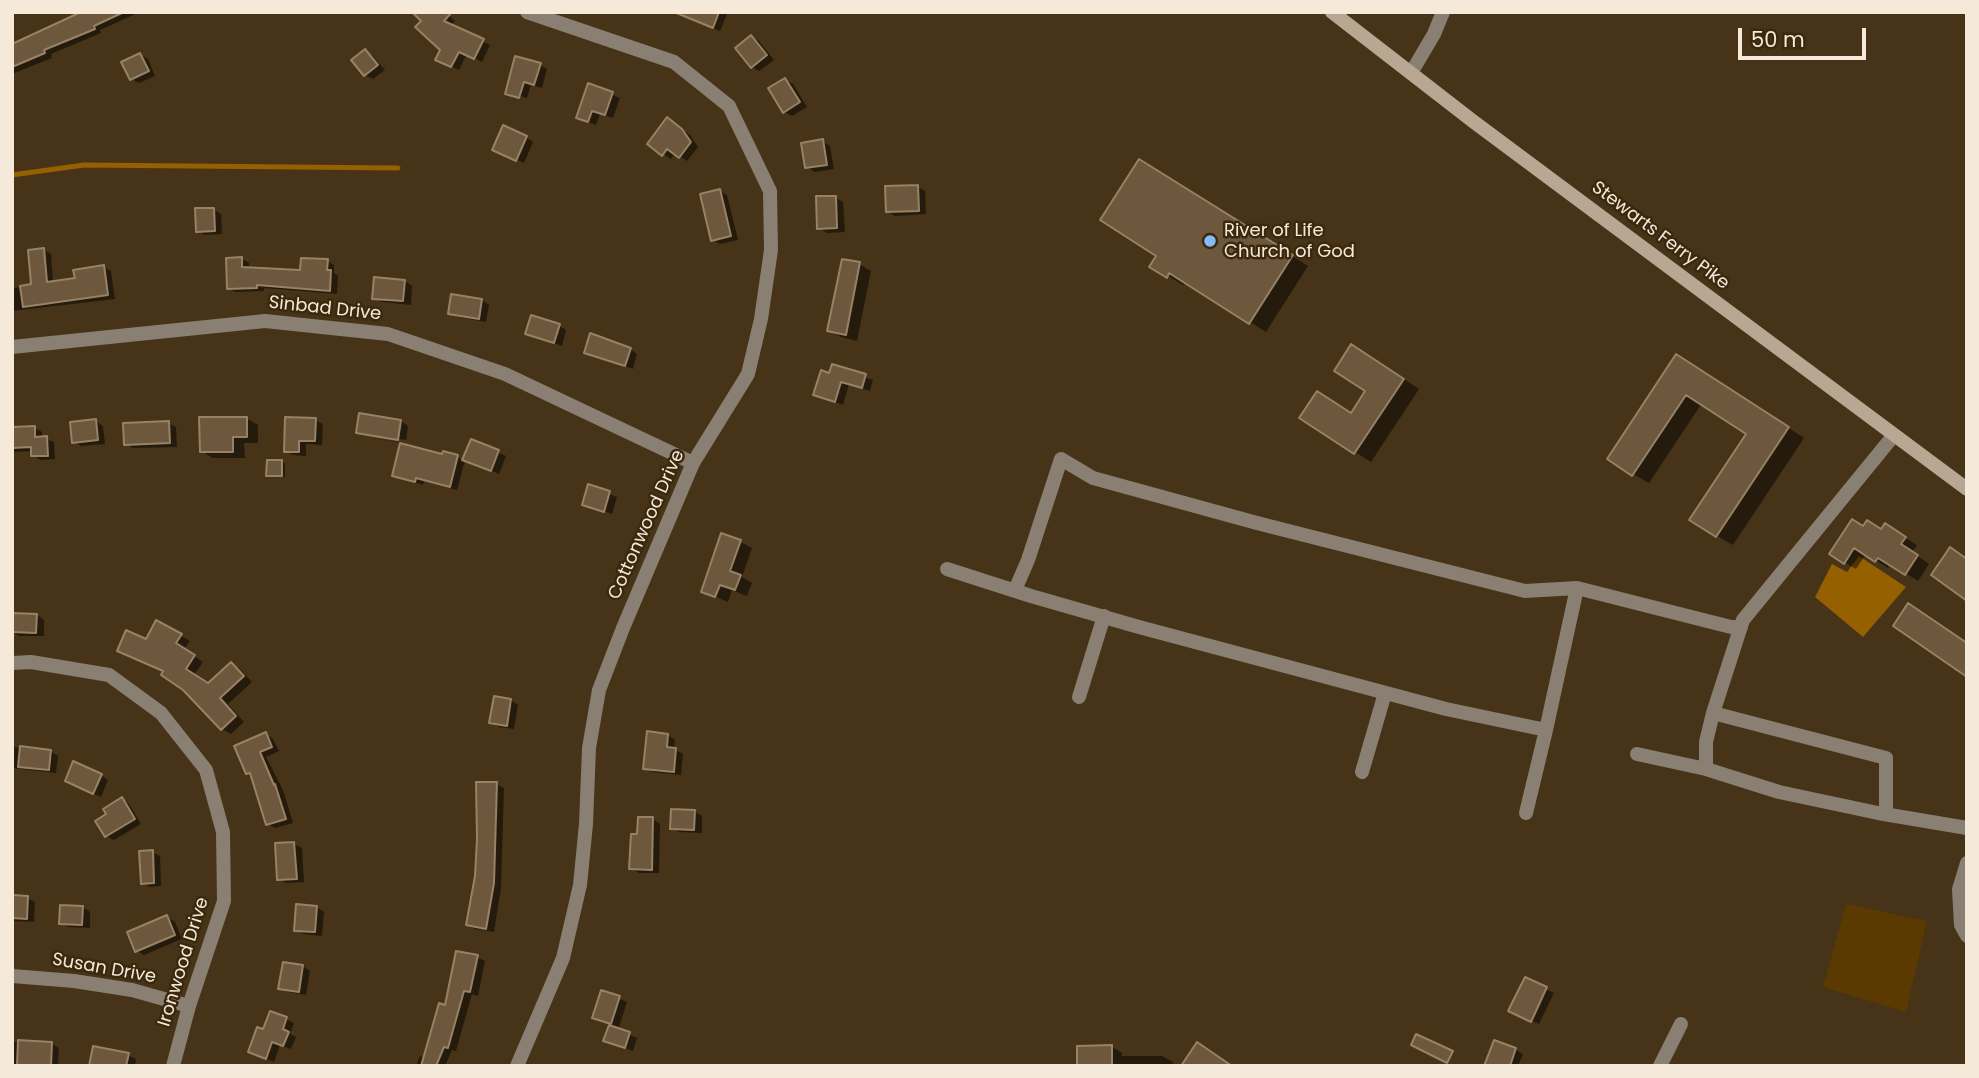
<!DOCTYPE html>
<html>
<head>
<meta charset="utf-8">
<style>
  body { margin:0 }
  #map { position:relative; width:1979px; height:1078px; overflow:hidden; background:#463318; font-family:Poppins,sans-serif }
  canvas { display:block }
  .frame { position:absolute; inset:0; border:14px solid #f5e9da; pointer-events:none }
  .scale { position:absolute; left:1738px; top:28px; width:128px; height:32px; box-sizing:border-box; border:4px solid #f5e9da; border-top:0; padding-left:9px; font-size:21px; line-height:24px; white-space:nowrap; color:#f5e9da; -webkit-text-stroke:5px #3b290e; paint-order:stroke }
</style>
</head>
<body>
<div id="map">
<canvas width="1979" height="1078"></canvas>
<div class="frame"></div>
<div class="scale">50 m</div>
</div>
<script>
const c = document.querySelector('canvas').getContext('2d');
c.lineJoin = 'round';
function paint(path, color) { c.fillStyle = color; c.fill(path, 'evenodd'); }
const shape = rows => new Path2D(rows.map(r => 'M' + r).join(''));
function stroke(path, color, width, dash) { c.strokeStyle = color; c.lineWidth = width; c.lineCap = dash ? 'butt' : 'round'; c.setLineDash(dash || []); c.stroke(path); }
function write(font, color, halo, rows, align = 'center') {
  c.font = font + ' Poppins,sans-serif'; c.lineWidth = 5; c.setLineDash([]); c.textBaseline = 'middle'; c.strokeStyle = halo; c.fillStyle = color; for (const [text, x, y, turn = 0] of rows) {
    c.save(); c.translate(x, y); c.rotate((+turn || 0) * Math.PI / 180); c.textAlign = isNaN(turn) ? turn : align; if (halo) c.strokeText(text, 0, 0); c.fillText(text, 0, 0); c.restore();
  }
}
paint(shape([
  [1846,904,1927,921,1906,1012,1823,987]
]), '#5b3a02');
paint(shape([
  [1859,556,1906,587,1863,637,1815,597,1832,564,1847,572]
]), '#946000');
paint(shape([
  [85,12,140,12,100,30,101,33,51,54,52,58,12,74,12,46],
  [445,12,455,21,450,26,490,45,482,62,467,54,459,70,445,63,442,49,418,27],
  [671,12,723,12,727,14,720,31],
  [752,37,759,41,774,60,759,71,752,67],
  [365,51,373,56,385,70,373,79,365,75,353,60],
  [140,55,148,59,155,76,139,83,131,79],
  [540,65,547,69,542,88,531,85,527,98,513,94,513,96,507,93],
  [785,80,793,84,807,107,792,116,784,112],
  [590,85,620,98,613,118,600,114,596,125,585,121],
  [675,124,690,135,698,147,687,161,675,153,671,159,649,143],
  [526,137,533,142,524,163,502,153],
  [822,141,830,146,834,169,815,172,807,167],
  [1156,170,1308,266,1266,332,1186,282,1183,285,1152,266,1159,255],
  [918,187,925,191,926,214,895,216,887,211],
  [720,191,727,195,738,240,720,244,713,240],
  [835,197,843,202,845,232,827,233,819,228],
  [213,209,221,214,222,234,205,235,197,231],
  [44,250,51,254,53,283,77,280,104,267,111,271,115,299,12,311,12,288,33,286],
  [242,259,249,263,249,270,302,272,327,261,334,265,334,273,338,276,337,294,264,288,264,291,235,292,228,288],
  [859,264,871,271,857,341,841,337,829,330],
  [405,281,412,286,411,305,382,302,374,298],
  [482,300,489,305,486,322,458,317,450,313],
  [559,326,566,330,562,346,527,333],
  [630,349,637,354,633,369,586,352],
  [1368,355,1419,389,1371,462,1301,418,1352,415,1368,391],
  [1693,365,1804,438,1733,545,1717,536,1748,433,1702,403,1649,483,1633,474],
  [833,366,873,380,870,391,849,384,843,405,815,394,830,375],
  [361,415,401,421,408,426,406,440,364,433,364,436,358,432],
  [246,418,258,425,258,443,244,443,245,458,213,458,201,451],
  [315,420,323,424,322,445,306,444,306,456,293,455,285,451],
  [96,421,103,426,105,444,81,446,73,441],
  [168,423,176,427,177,447,133,448,126,444],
  [35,428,42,432,42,438,54,442,55,459,40,460,33,455,32,451,12,452,12,429],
  [365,437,406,443,405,447,443,456,457,457,464,460,472,441,506,456,499,474,465,460,457,490,424,481,423,485,394,475,402,443],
  [282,462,285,463,285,477,268,475],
  [589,486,617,497,612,514,584,504],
  [1864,528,1897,533,1917,545,1912,552,1929,564,1918,581,1891,564,1888,568,1866,554,1856,569,1844,562],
  [740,542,752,548,742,577,752,583,747,596,732,590,728,602,703,591],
  [12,615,37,615,44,620,44,636,19,636,12,632],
  [157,622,190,641,184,649,203,662,194,675,209,684,231,664,240,669,252,682,228,704,244,722,231,734,222,729,165,671,147,641],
  [496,698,511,700,518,705,514,729,499,727,491,722],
  [266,734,273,739,279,751,266,757,283,790,293,823,275,828,268,824,253,776,247,773],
  [668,735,675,740,674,749,683,754,681,775,652,772,645,768],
  [12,747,50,751,58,756,56,773,12,768],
  [101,775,108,780,101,797,74,785],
  [496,784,504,788,501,888,494,932,475,929,467,925,476,876,479,839],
  [122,799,129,804,141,824,114,840,106,836,109,815],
  [695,812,702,816,702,833,679,832,671,828],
  [653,819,660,824,659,873,639,873,631,868,639,836],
  [294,844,302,848,304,882,286,883,279,879],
  [152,852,160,856,161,886,150,887,142,883],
  [12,897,27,898,35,902,34,922,12,921],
  [83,907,90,912,90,928,68,927,61,923],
  [317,907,324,912,322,936,303,934,296,930],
  [167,917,175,922,182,939,144,955,136,950],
  [477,957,485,961,478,996,472,994,456,1051,452,1050,445,1066,416,1066,420,1056,425,1058,447,1007],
  [303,966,310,971,306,995,288,992,280,988],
  [1525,979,1554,993,1539,1024,1518,1015],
  [603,992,627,1002,618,1030,637,1038,633,1051,605,1040,610,1024,594,1017],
  [286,1019,294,1023,290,1034,296,1037,291,1049,280,1045,274,1062,258,1056,264,1031],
  [12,1042,51,1043,59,1048,58,1066,12,1066],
  [1112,1047,1122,1053,1122,1056,1162,1056,1173,1062,1173,1066,1079,1066],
  [1515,1049,1523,1054,1518,1066,1486,1066],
  [128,1055,136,1059,135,1066,95,1066]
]), '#0007');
stroke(shape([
  [12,175,84,165,398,168]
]), '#946000', 5);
const building = shape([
  [81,12,124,12,94,26,95,29,44,50,45,53,12,67,12,44,81,12],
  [412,12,452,12,444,21,484,39,474,59,459,52,451,67,435,60,440,50,415,27,421,21,412,12],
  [674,12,719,12,713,28,674,12],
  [751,35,767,55,751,68,735,48,751,35],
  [365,49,378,65,364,76,351,60,365,49],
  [140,53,149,71,130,80,121,62,140,53],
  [515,56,541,63,534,85,524,82,519,98,505,94,515,56],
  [785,78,800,102,783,113,768,88,785,78],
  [588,83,613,92,605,115,592,111,588,122,576,118,588,83],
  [667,117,682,129,691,142,679,158,667,149,662,156,647,144,667,117],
  [503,125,527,136,516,161,492,150,503,125],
  [823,139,827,165,805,168,801,143,823,139],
  [1139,159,1293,255,1249,324,1169,273,1167,278,1149,267,1156,256,1100,220,1139,159],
  [918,185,919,211,886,212,885,186,918,185],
  [720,189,731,236,711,241,700,194,720,189],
  [816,196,836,196,837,228,817,229,816,196],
  [195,208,214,208,215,231,196,232,195,208],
  [44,248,47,282,75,278,73,270,104,265,108,295,23,307,20,286,31,284,28,250,44,248],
  [242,257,242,267,300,270,301,258,328,259,327,270,331,270,330,291,257,285,257,288,227,289,226,258,242,257],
  [842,259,860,262,846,335,827,331,842,259],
  [374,277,405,280,403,301,372,299,374,277],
  [451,294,482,299,479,319,448,314,451,294],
  [531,315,560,324,554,343,525,334,531,315],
  [590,333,631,348,625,366,584,353,590,333],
  [1351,344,1404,379,1354,454,1299,418,1317,391,1351,413,1365,391,1334,371,1351,344],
  [1676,354,1789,427,1716,537,1689,520,1746,434,1686,395,1632,476,1607,459,1676,354],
  [832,364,866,374,862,388,841,382,835,402,813,395,821,370,829,373,832,364],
  [359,413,401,420,398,440,356,433,359,413],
  [199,417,247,417,247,437,233,437,233,452,200,452,199,417],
  [285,417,316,418,315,441,299,441,299,452,284,452,285,417],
  [96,419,98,440,72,443,70,422,96,419],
  [169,421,170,443,124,445,123,423,169,421],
  [35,426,35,437,47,436,48,456,31,456,31,447,12,448,12,427,35,426],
  [471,439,499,450,491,471,462,460,471,439],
  [400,443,442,454,443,451,458,455,450,487,416,478,415,482,392,476,400,443],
  [267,460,282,460,282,476,266,476,267,460],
  [588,484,610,491,604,512,582,505,588,484],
  [1852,519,1863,526,1867,520,1881,529,1885,523,1906,537,1901,544,1918,555,1905,575,1878,558,1875,562,1854,548,1844,564,1829,554,1852,519],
  [721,533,741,540,730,571,741,575,735,590,720,585,715,597,701,592,721,533],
  [1950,547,1967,559,1967,601,1931,575,1950,547],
  [1908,603,1967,643,1967,677,1893,626,1908,603],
  [12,613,37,614,36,633,12,632,12,613],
  [156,620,182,634,176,643,195,655,186,669,208,683,231,662,244,676,220,698,236,716,221,730,183,690,161,675,163,671,117,651,126,630,146,639,156,620],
  [494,696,511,699,507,726,489,723,494,696],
  [647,731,668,734,667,747,676,748,674,772,643,769,647,731],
  [266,732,272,747,260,752,274,785,275,784,286,819,266,825,250,773,246,774,234,746,266,732],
  [20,746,51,750,49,770,18,767,20,746],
  [73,761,102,774,93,794,65,781,73,761],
  [476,782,497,782,494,883,486,929,466,925,475,876,477,839,476,782],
  [122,797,135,819,105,837,95,821,106,814,103,809,122,797],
  [671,809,695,810,694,830,670,829,671,809],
  [638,817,653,817,652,870,629,869,631,834,637,834,638,817],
  [294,842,297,879,277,880,275,843,294,842],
  [153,850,154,883,141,884,139,851,153,850],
  [12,895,28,896,27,919,12,918,12,895],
  [296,904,317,906,315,932,294,931,296,904],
  [60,905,83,906,82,925,59,924,60,905],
  [167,915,175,935,135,952,127,932,167,915],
  [456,951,478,955,470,992,464,991,448,1048,444,1047,436,1066,421,1066,439,1003,445,1005,456,951],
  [283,962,303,965,299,992,278,989,283,962],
  [1525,977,1547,987,1531,1022,1508,1011,1525,977],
  [601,990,620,996,611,1024,592,1018,601,990],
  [270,1011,287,1017,283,1029,289,1032,283,1046,272,1042,266,1059,248,1052,257,1027,263,1029,270,1011],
  [609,1025,630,1032,625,1048,603,1041,609,1025],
  [1416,1034,1453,1051,1447,1063,1411,1045,1416,1034],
  [18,1040,52,1042,51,1066,17,1066,18,1040],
  [1494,1040,1516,1048,1510,1066,1484,1066,1494,1040],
  [1197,1042,1232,1066,1181,1066,1197,1042],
  [1112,1045,1112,1066,1077,1066,1077,1046,1112,1045],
  [93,1046,129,1053,126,1066,89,1066,93,1046]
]);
paint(building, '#6d583d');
stroke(building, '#988266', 2);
stroke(shape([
  [1411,73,1434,34,1443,12],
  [12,347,265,321,388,334,505,374,693,463],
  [1894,435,1743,620,1713,713,1706,742,1706,769,1779,792,1878,813,1967,828],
  [947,569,1031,596,1139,627,1446,709,1546,730,1577,588,1731,627,1741,627],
  [1015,590,1028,560,1061,459,1093,478,1257,523,1525,591,1577,588],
  [12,663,31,662,109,675,161,713,206,770,223,832,224,901,189,1006,173,1066],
  [1079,697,1104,616],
  [1713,713,1886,758,1886,814],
  [1637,754,1706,769],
  [1362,772,1385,693],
  [1526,813,1546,730],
  [1967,863,1959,889,1961,925,1967,936],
  [12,976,74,981,132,990,189,1006],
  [517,1066,563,958,580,885,586,824,589,748,599,690,623,628,693,463,748,374,761,319,771,250,770,191,729,106,674,62,527,12],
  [1660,1066,1681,1024]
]), '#897f72', 14);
stroke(shape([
  [1332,12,1474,122,1967,489]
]), '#b7a793', 14);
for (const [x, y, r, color] of [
  [1210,241,7,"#85bbfb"]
]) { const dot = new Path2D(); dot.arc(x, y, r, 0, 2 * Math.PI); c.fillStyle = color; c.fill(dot); stroke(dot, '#3b290e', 2.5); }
write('18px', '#f5e9da', '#3b290e', [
  ["River of Life",1224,231],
  ["Church of God",1224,252]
], 'left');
write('18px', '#f5e9da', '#3b290e', [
  ["Stewarts Ferry Pike",1660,236,37],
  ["Sinbad Drive",325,309,6],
  ["Cottonwood Drive",647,525,-66],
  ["Ironwood Drive",184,962,-73],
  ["Susan Drive",104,969,10]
]);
</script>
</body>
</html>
